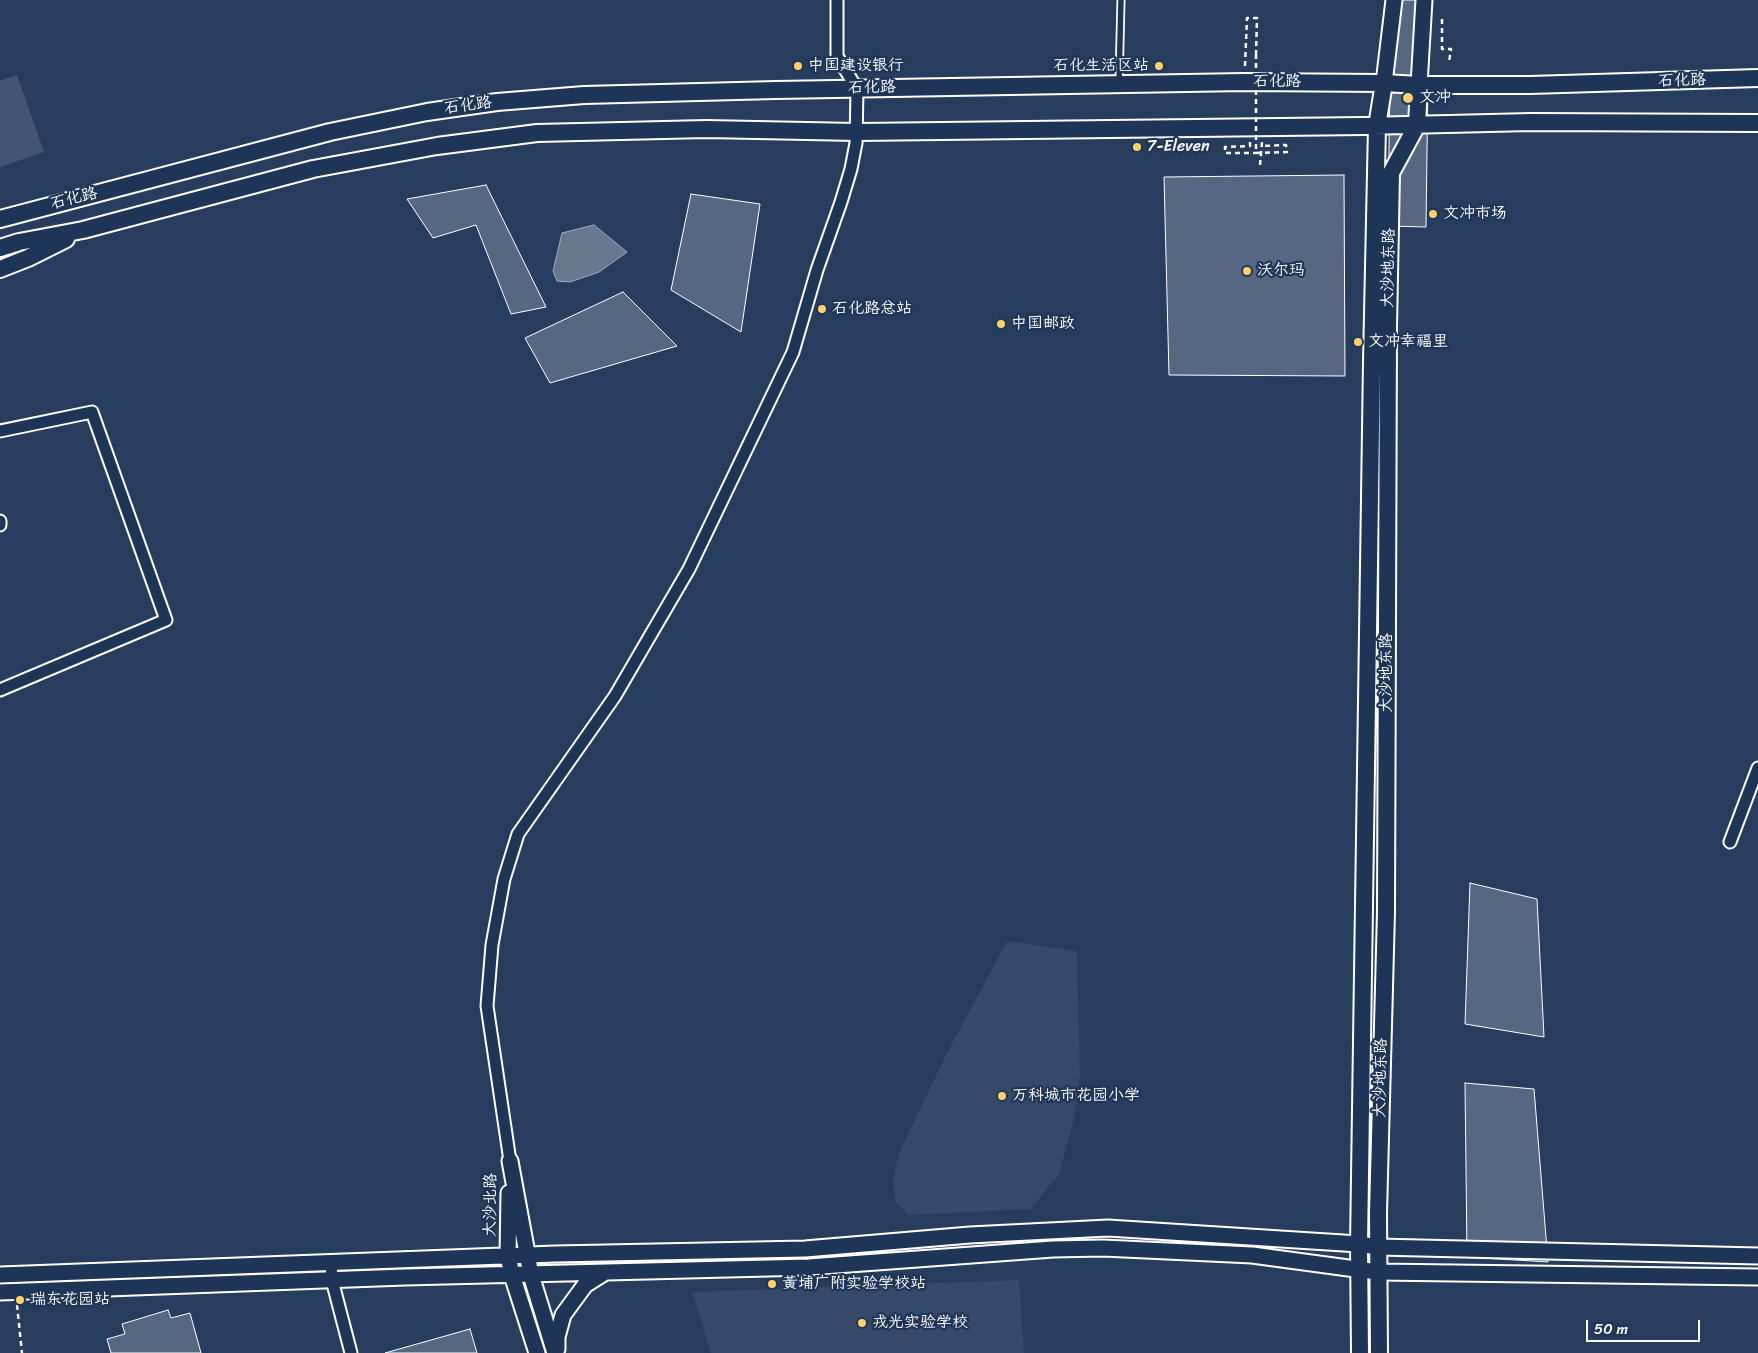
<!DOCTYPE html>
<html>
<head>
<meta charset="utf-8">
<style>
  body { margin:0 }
  #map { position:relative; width:1758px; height:1353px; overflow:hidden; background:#263d5e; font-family:Sriracha,sans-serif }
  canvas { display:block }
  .scale { position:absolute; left:1586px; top:1320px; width:114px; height:22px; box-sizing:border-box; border:2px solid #fff; border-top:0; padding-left:6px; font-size:15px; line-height:18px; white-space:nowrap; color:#fff; -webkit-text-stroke:4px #1d3557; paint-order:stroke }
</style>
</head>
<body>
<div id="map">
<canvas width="1758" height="1353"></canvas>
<div class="scale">50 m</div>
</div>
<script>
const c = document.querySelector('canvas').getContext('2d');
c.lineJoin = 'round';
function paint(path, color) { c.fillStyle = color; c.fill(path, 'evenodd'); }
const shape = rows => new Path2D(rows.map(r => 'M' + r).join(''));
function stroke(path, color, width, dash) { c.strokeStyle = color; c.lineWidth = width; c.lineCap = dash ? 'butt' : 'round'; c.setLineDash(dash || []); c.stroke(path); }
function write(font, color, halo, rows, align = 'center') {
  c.font = font + ' Sriracha,"LXGW WenKai TC",sans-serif'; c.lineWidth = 4.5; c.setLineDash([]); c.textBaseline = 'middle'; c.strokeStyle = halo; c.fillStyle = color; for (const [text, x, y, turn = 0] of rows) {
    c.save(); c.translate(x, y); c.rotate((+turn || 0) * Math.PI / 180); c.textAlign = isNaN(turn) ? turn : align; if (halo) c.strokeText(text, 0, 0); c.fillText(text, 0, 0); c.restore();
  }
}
paint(shape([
  [1007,941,1077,951,1080,1074,1074,1119,1059,1174,1031,1209,908,1215,895,1201,893,1179,899,1153,947,1053],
  [1019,1280,1024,1353,711,1353,692,1292]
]), '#344a68');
paint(shape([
  [17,75,44,152,0,167,0,81]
]), '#425672');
const water = shape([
  [594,225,627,252,599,272,570,282,557,281,553,271,562,233,594,225]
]);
paint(water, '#67788e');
stroke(water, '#a4aebb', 1);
const building = shape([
  [1391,0,1429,0,1426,227,1388,226,1391,0],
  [1344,175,1345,376,1169,375,1164,177,1344,175],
  [486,185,546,307,511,314,476,225,433,238,407,199,486,185],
  [691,194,760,204,741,332,671,290,691,194],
  [623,292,677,346,550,383,525,338,623,292],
  [1470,883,1537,899,1544,1037,1465,1024,1470,883],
  [1465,1083,1534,1089,1548,1262,1467,1257,1465,1083],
  [168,1310,171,1318,190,1313,201,1353,111,1353,107,1339,125,1334,122,1324,168,1310],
  [470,1329,477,1353,385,1353,470,1329]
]);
paint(building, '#556781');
stroke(building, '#fff', 1);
const service = shape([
  [1119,82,1121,0]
]);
const minor = shape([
  [0,431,92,412,166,620,0,690],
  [0,521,0,525],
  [1730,842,1758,768],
  [510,1161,487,1006,492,945,504,879,518,834,615,696,689,569,793,352,817,270,841,202,851,169,856,143,857,89,837,56,837,0],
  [331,1261,332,1280,351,1353]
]);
const tertiary = shape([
  [1384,83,1394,0],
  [1419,85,1424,0],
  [510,1161,531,1275,555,1353],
  [509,1193,508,1256,512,1275,537,1353],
  [0,1275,555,1254,805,1249,970,1235,1108,1228,1359,1244,1378,1247,1758,1256],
  [0,1292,405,1277,809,1267,1053,1249,1103,1248,1252,1255,1378,1272,1758,1277],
  [557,1349,557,1337,563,1315,585,1285,604,1273]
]);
const secondary = shape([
  [0,219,330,132,427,112,497,102,584,95,776,90,1244,82,1384,83,1419,85,1530,85,1758,78],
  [0,248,19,242,83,230,313,169,437,146,537,133,706,129,857,132,1364,126,1531,122,1758,123],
  [0,269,28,258,66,239],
  [1360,1353,1359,1244,1372,361,1377,126,1384,83],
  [1379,1353,1378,1213,1386,912,1388,328,1391,173,1417,125,1419,85]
]);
stroke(service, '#fff', 9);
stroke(minor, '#fff', 15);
stroke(tertiary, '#fff', 19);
stroke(secondary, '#fff', 20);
stroke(shape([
  [1442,19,1442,49,1451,49,1449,62],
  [1245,66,1247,18,1257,18,1256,54],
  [1250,142,1250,146,1225,147,1225,153,1256,153],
  [1260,165,1262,142],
  [17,1305,22,1353]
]), '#fff', 2.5, [5, 4]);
stroke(service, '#1d3557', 5.5);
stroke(minor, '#1d3557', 11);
stroke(tertiary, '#1d3557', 15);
stroke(secondary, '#1d3557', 16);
stroke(shape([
  [1256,54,1256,153,1287,152,1286,145,1261,146]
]), '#fff', 2.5, [5, 4]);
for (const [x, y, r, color] of [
  [798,66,5,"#ffd166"],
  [1159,66,5,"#ffd166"],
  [1408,98,6,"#ffd166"],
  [1137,147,5,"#ffd166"],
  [1433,214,5,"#ffd166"],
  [1247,271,5,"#ffd166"],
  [822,309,5,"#ffd166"],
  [1001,324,5,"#ffd166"],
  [1358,342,5,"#ffd166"],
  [1002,1096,5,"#ffd166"],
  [772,1284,5,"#ffd166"],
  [20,1300,5,"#ffd166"],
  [862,1323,5,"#ffd166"]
]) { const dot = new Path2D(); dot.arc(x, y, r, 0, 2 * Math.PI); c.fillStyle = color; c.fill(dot); stroke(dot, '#1d3557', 2); }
write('16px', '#fff', '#1d3557', [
  ["中国建设银行",808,66],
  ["石化生活区站",1149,66,"right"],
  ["文冲",1419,98],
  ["7-Eleven",1147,147],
  ["文冲市场",1443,214],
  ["沃尔玛",1257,271],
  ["石化路总站",832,309],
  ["中国邮政",1011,324],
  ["文冲幸福里",1368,342],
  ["万科城市花园小学",1012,1096],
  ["黄埔广附实验学校站",782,1284],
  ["瑞东花园站",30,1300],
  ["戎光实验学校",872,1323]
], 'left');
write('16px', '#fff', '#1d3557', [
  ["石化路",1682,81,-2],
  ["石化路",1277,82],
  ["石化路",872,88,-1],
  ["石化路",468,106,-8],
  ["石化路",74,199,-14],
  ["大沙地东路",1389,268,-89],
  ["大沙地东路",1387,673,-90],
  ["大沙地东路",1381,1078,-89],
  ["大沙北路",491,1205,-89]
]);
</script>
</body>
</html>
